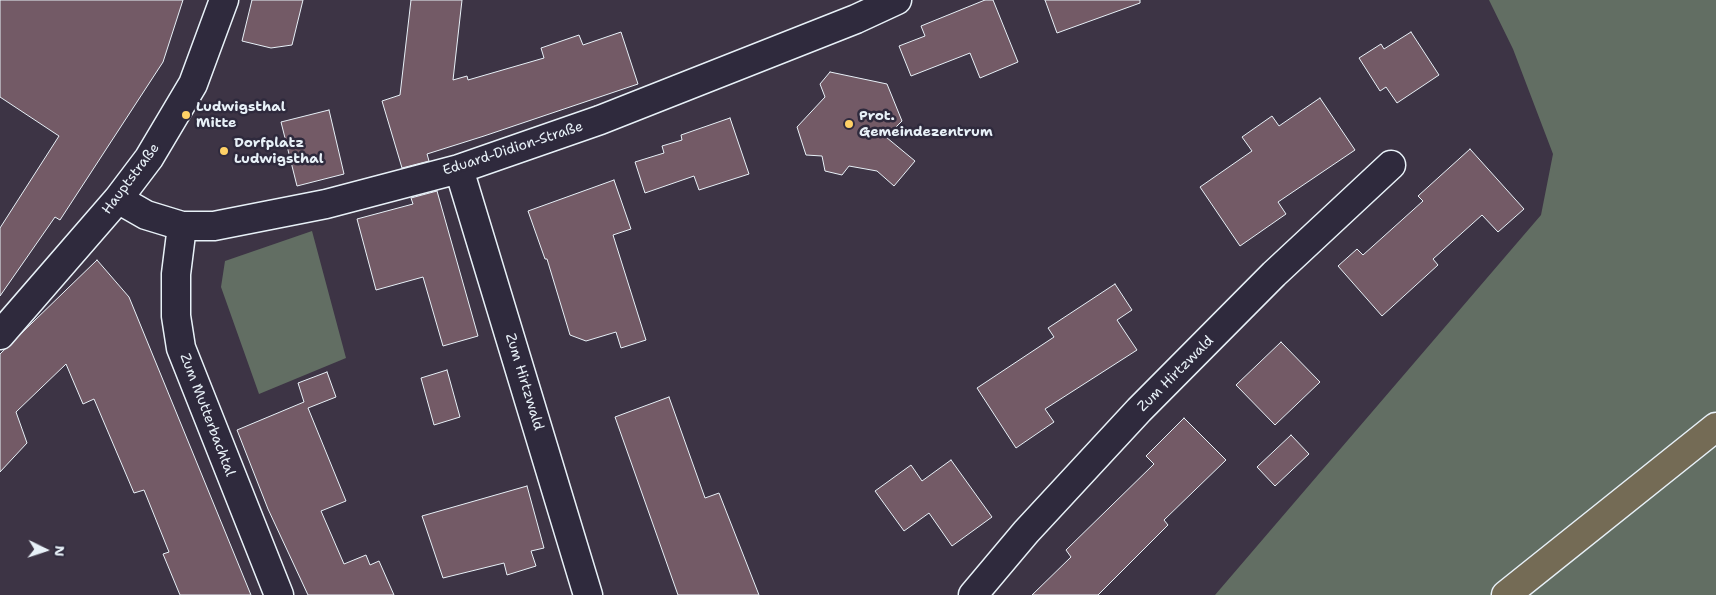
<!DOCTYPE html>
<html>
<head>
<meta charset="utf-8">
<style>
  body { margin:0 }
  #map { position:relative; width:1716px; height:595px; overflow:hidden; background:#3d3445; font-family:"Shantell Sans",sans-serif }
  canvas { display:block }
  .north { position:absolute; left:20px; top:525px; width:50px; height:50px; -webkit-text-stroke:4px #2f2a3d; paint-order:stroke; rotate:94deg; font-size:14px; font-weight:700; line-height:20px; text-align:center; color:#e8f1f8 }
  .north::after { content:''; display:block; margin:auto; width:18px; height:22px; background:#e8f1f8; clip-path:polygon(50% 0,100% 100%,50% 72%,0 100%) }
</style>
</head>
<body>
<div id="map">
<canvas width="1716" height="595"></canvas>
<div class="north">N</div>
</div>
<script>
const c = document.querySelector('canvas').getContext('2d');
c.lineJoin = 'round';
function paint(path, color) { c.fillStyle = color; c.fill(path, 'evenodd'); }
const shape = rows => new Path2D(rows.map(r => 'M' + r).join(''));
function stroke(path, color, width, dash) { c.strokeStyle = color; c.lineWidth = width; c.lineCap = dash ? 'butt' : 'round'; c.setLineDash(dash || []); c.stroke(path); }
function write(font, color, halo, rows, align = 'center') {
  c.font = font + ' "Shantell Sans",sans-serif'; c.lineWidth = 5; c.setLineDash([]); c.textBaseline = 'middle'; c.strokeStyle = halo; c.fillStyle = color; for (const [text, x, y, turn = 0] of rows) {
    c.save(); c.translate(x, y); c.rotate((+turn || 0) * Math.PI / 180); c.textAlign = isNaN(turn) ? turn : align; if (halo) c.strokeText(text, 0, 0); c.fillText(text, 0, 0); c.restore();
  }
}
paint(shape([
  [1489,0,1716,0,1716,595,1215,595,1541,215,1553,154,1513,49],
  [312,231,346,358,259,394,221,287,225,261]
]), '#626e63');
const building = shape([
  [0,0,183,0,163,62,60,220,55,217,0,296,0,228,59,136,0,97,0,0],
  [252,0,303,0,292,45,271,48,242,41,252,0],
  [411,0,462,0,453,80,467,76,468,80,544,58,541,48,579,35,583,45,621,32,638,84,484,136,427,154,429,161,402,168,382,101,400,95,411,0],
  [985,0,993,0,1018,62,980,78,970,53,911,76,899,46,925,36,921,26,985,0],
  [1045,0,1140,0,1140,3,1057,33,1045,0],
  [1411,32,1439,75,1397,103,1386,87,1380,91,1359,58,1381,44,1384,49,1411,32],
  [830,72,887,84,902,121,886,137,915,161,894,186,877,171,849,166,842,175,825,171,822,156,806,155,797,127,825,97,820,84,830,72],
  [1320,98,1355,150,1278,202,1286,214,1240,246,1200,187,1252,151,1242,137,1272,116,1279,126,1320,98],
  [329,110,344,174,297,186,281,122,329,110],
  [730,118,749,174,699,190,694,176,645,193,635,162,664,153,662,146,682,140,681,135,730,118],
  [1470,149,1524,209,1498,232,1482,215,1433,259,1438,265,1382,316,1338,266,1357,249,1363,255,1423,201,1418,196,1470,149],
  [614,180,631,229,613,235,646,340,621,348,616,332,586,341,570,335,547,259,545,259,528,211,614,180],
  [437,191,478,336,443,346,423,277,376,290,357,219,413,204,411,198,437,191],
  [97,260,129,297,251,595,180,595,163,554,169,552,144,490,134,493,94,399,83,404,66,364,16,412,27,443,0,472,0,354,97,260],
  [1115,284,1132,310,1117,320,1137,350,1045,409,1054,422,1016,448,977,388,1054,337,1048,328,1115,284],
  [1281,342,1320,382,1275,425,1236,385,1281,342],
  [447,370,460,417,434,425,421,378,447,370],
  [327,372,336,397,308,408,346,501,321,511,344,564,366,555,370,565,379,561,394,595,308,595,268,509,237,430,304,402,298,383,327,372],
  [669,397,705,498,719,493,759,595,678,595,615,417,669,397],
  [1184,418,1226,460,1164,520,1168,525,1098,595,1032,595,1071,557,1066,550,1154,464,1146,456,1184,418],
  [1291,435,1309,454,1275,486,1257,467,1291,435],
  [951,460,992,517,952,546,929,513,904,531,875,491,911,465,922,481,951,460],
  [527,486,544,548,531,551,536,566,507,575,504,563,443,578,422,516,527,486]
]);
paint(building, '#735a66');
stroke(building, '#e8f1f8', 1);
const minor = shape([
  [459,169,588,595],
  [118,199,146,215,182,226,214,226,326,204,459,169,600,120,856,19,897,0],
  [182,226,176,274,176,316,181,348,279,595],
  [0,335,118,199,149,158,193,84,224,0],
  [973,595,1026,532,1139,410,1274,274,1391,165]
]);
const highway = shape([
  [1506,595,1716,427]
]);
stroke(minor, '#e8f1f8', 31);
stroke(highway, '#e8f1f8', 31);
stroke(minor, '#2f2a3d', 28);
stroke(highway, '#746b55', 28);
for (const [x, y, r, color] of [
  [186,115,5,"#ffd166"],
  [849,124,5,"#ffd166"],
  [224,151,5,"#ffd166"]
]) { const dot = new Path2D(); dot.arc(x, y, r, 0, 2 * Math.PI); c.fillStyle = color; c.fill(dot); stroke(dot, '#2f2a3d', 2); }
write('bold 14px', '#e8f1f8', '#2f2a3d', [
  ["Ludwigsthal",196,107],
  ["Mitte",196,123],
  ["Prot.",859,116],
  ["Gemeindezentrum",859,132],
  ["Dorfplatz",234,143],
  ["Ludwigsthal",234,159]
], 'left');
write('14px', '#e8f1f8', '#2f2a3d', [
  ["Eduard-Didion-Straße",513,149,-18],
  ["Hauptstraße",131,179,-53],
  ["Zum Hirtzwald",1176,374,-45],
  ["Zum Hirtzwald",524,382,73],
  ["Zum Mutterbachtal",207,415,69]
]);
</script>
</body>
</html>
